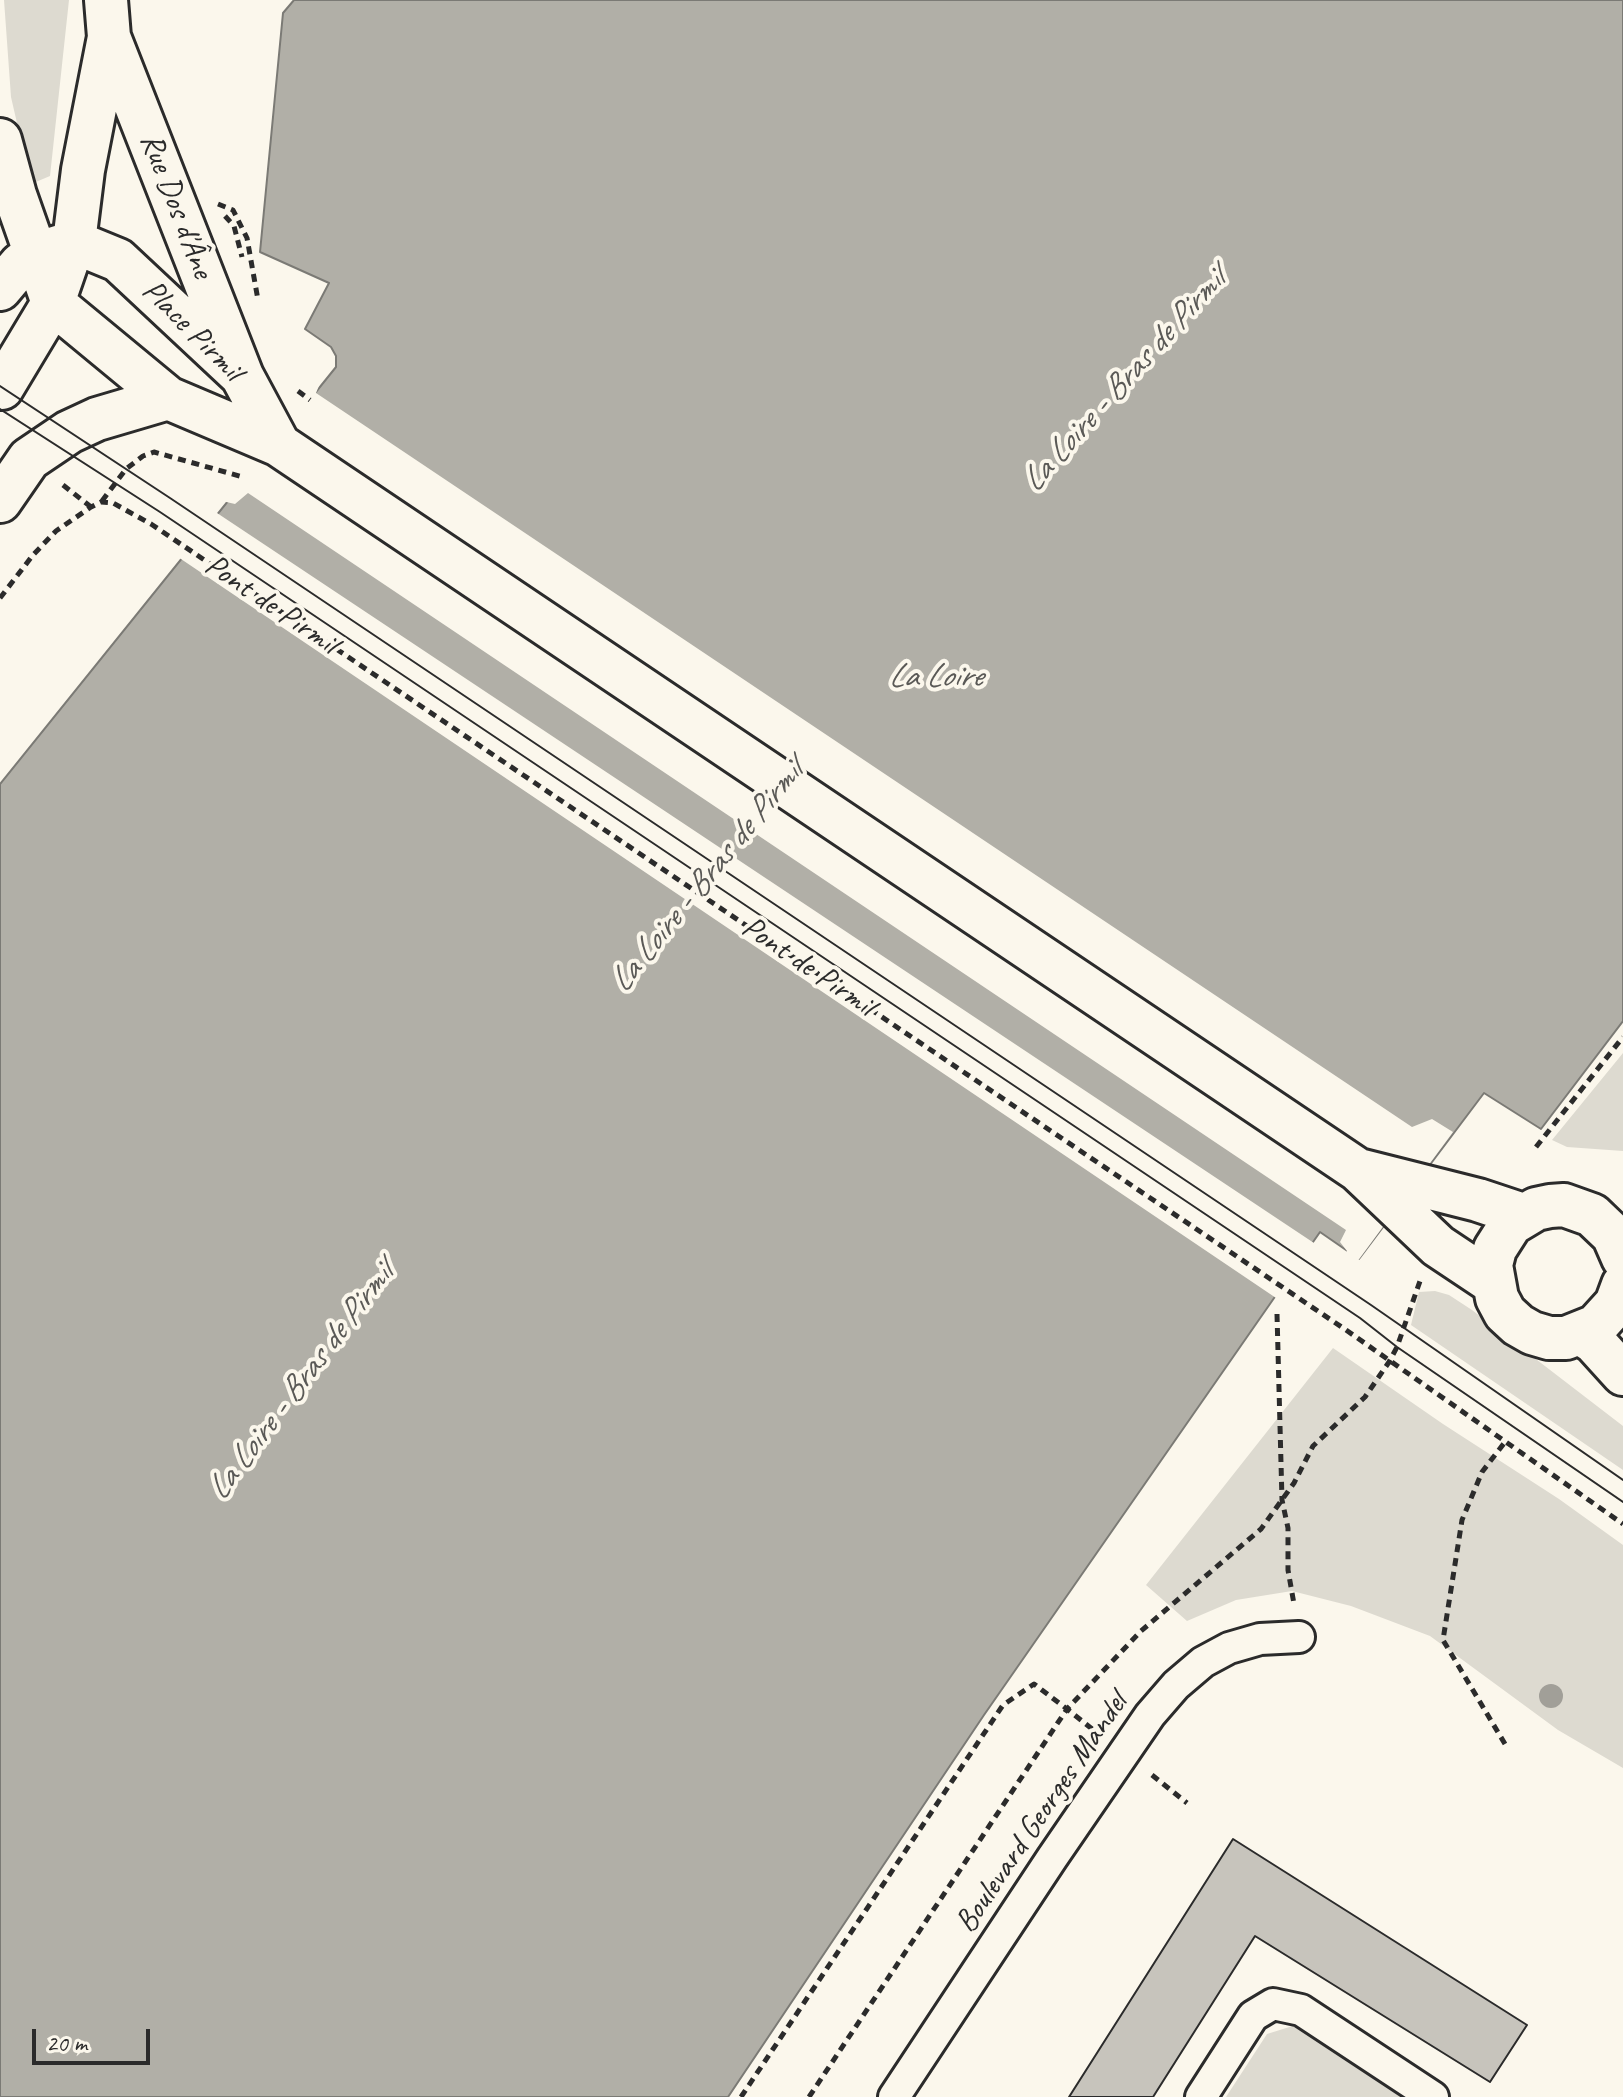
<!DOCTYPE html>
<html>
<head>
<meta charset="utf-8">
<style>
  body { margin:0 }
  #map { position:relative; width:1623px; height:2097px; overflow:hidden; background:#fbf7ec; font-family:Caveat,sans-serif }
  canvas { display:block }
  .scale { position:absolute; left:32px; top:2029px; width:118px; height:36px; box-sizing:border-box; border:4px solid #2b2b2b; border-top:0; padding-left:10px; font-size:24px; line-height:28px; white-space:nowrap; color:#2b2b2b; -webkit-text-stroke:6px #fbf7ec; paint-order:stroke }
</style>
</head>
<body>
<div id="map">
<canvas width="1623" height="2097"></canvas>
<div class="scale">20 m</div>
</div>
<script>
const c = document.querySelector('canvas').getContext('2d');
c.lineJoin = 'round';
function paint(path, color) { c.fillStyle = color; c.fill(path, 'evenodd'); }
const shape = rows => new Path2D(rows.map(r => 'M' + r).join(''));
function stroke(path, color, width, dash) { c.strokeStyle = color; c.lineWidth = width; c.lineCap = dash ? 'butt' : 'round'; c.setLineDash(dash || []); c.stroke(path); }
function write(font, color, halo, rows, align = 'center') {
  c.font = font + ' Caveat,sans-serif'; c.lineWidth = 8; c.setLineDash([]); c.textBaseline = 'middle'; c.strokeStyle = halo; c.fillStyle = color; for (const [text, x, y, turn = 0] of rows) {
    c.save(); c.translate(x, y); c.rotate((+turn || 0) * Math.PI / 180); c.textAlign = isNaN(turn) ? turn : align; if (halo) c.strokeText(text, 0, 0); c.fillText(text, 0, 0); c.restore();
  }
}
paint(shape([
  [4,0,69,0,50,176,31,184,11,97],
  [1623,1053,1623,1151,1567,1147,1552,1140],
  [1435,1291,1449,1295,1472,1310,1623,1426,1623,1470,1411,1325,1419,1292],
  [1333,1348,1443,1424,1559,1499,1623,1545,1623,1768,1558,1730,1430,1636,1351,1606,1292,1591,1236,1600,1187,1621,1146,1585],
  [1299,2024,1407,2097,1226,2097,1267,2034]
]), '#dddad0');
const water = shape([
  [294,0,1623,0,1623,1021,1541,1129,1484,1093,1359,1259,1320,1232,984,1715,728,2097,0,2097,0,784,336,367,336,356,331,347,305,329,329,283,260,252,283,13,294,0]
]);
paint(water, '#b1afa7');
stroke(water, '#7b7a75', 2);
paint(shape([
  [323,376,316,393,1412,1127,1432,1119,1453,1132,1357,1262,1345,1254,1347,1251,1340,1242,1346,1230,248,493,235,504,222,501],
  [214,511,1317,1245,1279,1300,178,557]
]), '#fbf7ec');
const building = shape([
  [1233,1839,1527,2025,1490,2082,1255,1936,1153,2097,1069,2097,1233,1839]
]);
paint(building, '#c7c4bc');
stroke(building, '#2b2b2b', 2);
const minor = shape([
  [894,2097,1052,1858,1150,1715,1176,1685,1203,1662,1229,1648,1260,1639,1299,1637],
  [1201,2097,1253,2016,1273,2004,1301,2010,1433,2097]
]);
const secondary = shape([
  [106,0,109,37,242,376],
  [0,140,15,195,53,303,168,398,279,445,1358,1170,1438,1246,1492,1282],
  [0,289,21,264,35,254,74,242,118,260,242,376,279,445],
  [2,388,53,303,74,242,83,170,109,37],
  [0,501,29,459,69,432,97,419,168,398],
  [1359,1170,1478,1200,1523,1215],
  [1623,1258,1613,1235,1592,1215,1564,1205,1550,1206,1536,1209,1511,1224,1495,1249,1491,1265,1497,1298,1505,1313,1518,1325,1532,1333,1549,1338,1566,1338,1596,1326,1616,1304,1623,1285],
  [1582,1334,1594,1342,1623,1374]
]);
stroke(minor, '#2b2b2b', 36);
stroke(secondary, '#2b2b2b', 48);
stroke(shape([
  [218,204,233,210,247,238,258,300],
  [225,216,234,226,242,257],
  [298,391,310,400],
  [63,485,91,507],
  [102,501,126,469,143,456,154,452,243,477],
  [0,598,33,555,56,531,91,507,101,502,113,503,151,524,1346,1330,1623,1524],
  [1536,1147,1623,1037],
  [1277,1314,1282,1500,1288,1528,1288,1570,1294,1604],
  [1505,1744,1443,1640,1462,1520,1482,1472,1505,1442],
  [1152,1775,1187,1803],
  [741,2097,1003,1705,1034,1684,1067,1709,1141,1631,1261,1529,1294,1483,1313,1446,1365,1397,1389,1362,1397,1347,1420,1281],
  [809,2097,1067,1709,1096,1732]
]), '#2b2b2b', 5, [8, 6]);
stroke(minor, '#fbf7ec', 30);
stroke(secondary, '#fbf7ec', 42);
stroke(shape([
  [0,386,170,498,1371,1305,1623,1480],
  [0,409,160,512,1360,1318,1397,1347,1623,1502]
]), '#2b2b2b', 2);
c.fillStyle = '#a19f98';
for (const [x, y] of [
  [1551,1696]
]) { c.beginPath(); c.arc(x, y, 12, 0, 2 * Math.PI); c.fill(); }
write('32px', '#2b2b2b', '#fbf7ec', [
  ["Rue Dos d'Âne",176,206,69],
  ["Place Pirmil",192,331,45],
  ["Pont de Pirmil",271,605,34],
  ["Pont de Pirmil",808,967,34],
  ["Boulevard Georges Mandel",1042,1813,-56]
]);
write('italic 34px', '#5a5956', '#fbf7ec', [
  ["La Loire - Bras de Pirmil",1124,381,-48],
  ["La Loire",935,677],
  ["La Loire - Bras de Pirmil",707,877,-51],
  ["La Loire - Bras de Pirmil",301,1382,-53]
]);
</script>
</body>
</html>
